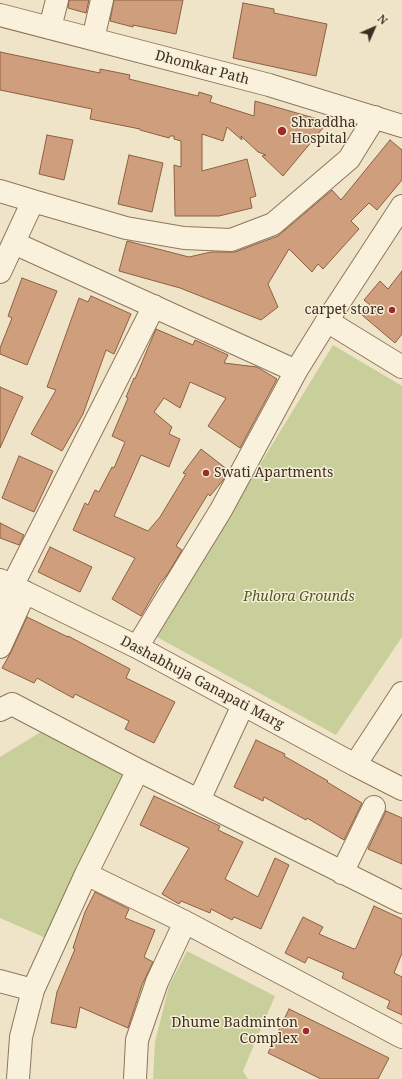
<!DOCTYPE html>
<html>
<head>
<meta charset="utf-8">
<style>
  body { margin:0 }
  #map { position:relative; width:402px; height:1079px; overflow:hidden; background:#f0e4c8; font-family:"Noto Serif",serif }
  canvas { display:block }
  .north { position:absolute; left:354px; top:8px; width:40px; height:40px; -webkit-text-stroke:3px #f7eed8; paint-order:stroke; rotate:45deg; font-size:11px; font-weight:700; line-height:16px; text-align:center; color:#3d2e20 }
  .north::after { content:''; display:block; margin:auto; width:14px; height:18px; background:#3d2e20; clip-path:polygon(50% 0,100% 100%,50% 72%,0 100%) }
</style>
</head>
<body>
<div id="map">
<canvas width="402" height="1079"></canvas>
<div class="north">N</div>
</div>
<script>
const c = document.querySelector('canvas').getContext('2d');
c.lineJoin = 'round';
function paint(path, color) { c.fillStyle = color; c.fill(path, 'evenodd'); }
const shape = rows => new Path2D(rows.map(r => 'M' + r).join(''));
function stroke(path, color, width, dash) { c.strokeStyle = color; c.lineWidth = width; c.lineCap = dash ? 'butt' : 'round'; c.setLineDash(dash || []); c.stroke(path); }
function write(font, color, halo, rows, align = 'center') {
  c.font = font + ' "Noto Serif",serif'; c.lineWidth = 3; c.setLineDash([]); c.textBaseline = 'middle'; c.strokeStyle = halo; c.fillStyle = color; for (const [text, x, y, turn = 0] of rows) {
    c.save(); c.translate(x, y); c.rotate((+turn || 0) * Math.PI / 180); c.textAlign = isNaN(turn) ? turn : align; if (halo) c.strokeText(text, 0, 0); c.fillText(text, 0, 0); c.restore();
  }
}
paint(shape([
  [333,345,402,386,402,637,336,735,155,636],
  [52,725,138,770,48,939,0,918,0,757],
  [187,951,275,996,243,1071,248,1079,153,1079,155,1042,169,986]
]), '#c9cf9b');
const building = shape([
  [69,0,89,0,86,13,68,8,69,0],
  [114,0,183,0,176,34,133,25,133,27,110,21,114,0],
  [243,3,274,9,274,13,327,24,316,76,233,58,243,3],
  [0,52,100,73,100,69,130,75,129,79,198,96,199,92,212,96,210,102,254,116,255,101,328,122,283,176,262,156,266,155,258,152,241,136,242,140,227,127,223,141,202,134,202,171,247,159,256,196,250,198,252,208,219,216,175,216,174,165,181,167,181,141,174,139,174,136,170,136,169,138,140,130,140,129,90,119,92,109,0,90,0,52],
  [47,135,73,140,64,180,39,174,47,135],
  [390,140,402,150,402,180,377,210,369,203,351,221,359,229,323,269,318,264,312,272,289,249,268,284,278,307,261,320,180,288,119,271,127,241,189,257,211,252,235,252,278,236,332,190,341,200,390,140],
  [129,155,163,163,152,212,118,204,129,155],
  [402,271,402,334,395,343,362,315,370,305,364,300,380,281,388,289,402,271],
  [22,278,57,291,27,365,0,354,0,348,12,318,8,316,22,278],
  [91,296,131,314,114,354,106,350,83,414,62,451,31,434,56,390,47,387,79,298,88,302,91,296],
  [156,329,193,345,195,340,228,355,224,363,257,367,277,379,240,448,208,426,226,398,190,382,180,408,164,398,154,412,172,427,169,434,180,439,169,467,141,455,114,516,148,531,160,517,186,474,183,473,201,449,228,470,224,479,210,496,208,494,176,546,182,550,167,575,160,583,141,616,112,599,135,558,73,530,85,503,88,505,95,490,99,492,112,467,114,468,125,442,112,436,128,398,126,397,134,378,135,379,156,329],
  [0,387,23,397,0,448,0,387],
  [19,456,53,471,34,512,2,498,19,456],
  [0,523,24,535,19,545,0,538,0,523],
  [50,547,92,567,80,592,38,572,50,547],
  [27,617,68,637,68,636,130,669,126,678,175,702,154,743,125,729,129,721,75,694,73,698,37,678,34,683,2,668,11,652,27,617],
  [256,740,285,754,284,756,328,781,327,782,362,803,344,840,307,818,306,820,264,797,263,801,234,787,256,740],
  [154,796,220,826,218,830,243,842,225,879,258,897,275,858,289,865,261,929,234,917,232,920,211,909,210,913,181,901,179,904,162,894,189,848,140,825,154,796],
  [386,811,402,818,402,864,368,849,386,811],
  [95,892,129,909,125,918,155,930,144,957,153,962,142,985,128,1028,80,1007,76,1028,51,1023,57,992,75,949,73,948,85,912,95,892],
  [374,906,402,919,402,953,394,973,402,977,402,1015,387,1008,390,1001,342,978,344,973,308,957,305,963,285,953,303,917,323,927,319,934,354,949,356,948,374,906],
  [289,1009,389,1058,378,1079,321,1079,268,1053,289,1009]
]);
paint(building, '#cf9f7d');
stroke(building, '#8d5f41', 1);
const minor = shape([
  [0,15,269,85,402,126],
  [50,28,57,0],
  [93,39,102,0],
  [0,191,33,201],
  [14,243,296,371],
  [0,272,33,201,126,228,184,238,231,240,273,224,349,159,375,117],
  [327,321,402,367],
  [0,580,137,647,355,765,402,789],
  [0,610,154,306],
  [0,647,25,592],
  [137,647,221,510,296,371,327,321,402,206],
  [0,710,12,704,138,770,402,902],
  [355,765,402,693],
  [199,800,243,705],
  [342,873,374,807],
  [86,874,185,922,402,1037],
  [0,981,33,990],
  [18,1079,21,1037,33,990,86,874,138,770],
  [135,1079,137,1040,157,982,185,922]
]);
stroke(minor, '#8d765c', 24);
stroke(minor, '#faf1dc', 22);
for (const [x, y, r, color] of [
  [282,131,5,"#9e2a2b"],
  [392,310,4,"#9e2a2b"],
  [206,473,4,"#9e2a2b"],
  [306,1031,4,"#9e2a2b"]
]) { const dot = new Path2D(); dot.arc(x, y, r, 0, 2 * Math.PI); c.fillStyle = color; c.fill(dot); stroke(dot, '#f7eed8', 1.5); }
write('14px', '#3d2e20', '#f7eed8', [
  ["Dhomkar Path",202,68,15],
  ["Dashabhuja Ganapati Marg",202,683,28]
]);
write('14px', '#3d2e20', '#f7eed8', [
  ["Shraddha",291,123],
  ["Hospital",291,139],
  ["carpet store",384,310,"right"],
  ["Swati Apartments",214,473],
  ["Dhume Badminton",298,1023,"right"],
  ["Complex",298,1039,"right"]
], 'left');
write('italic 14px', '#4d5a26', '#f7eed8', [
  ["Phulora Grounds",299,597]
]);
</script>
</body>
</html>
